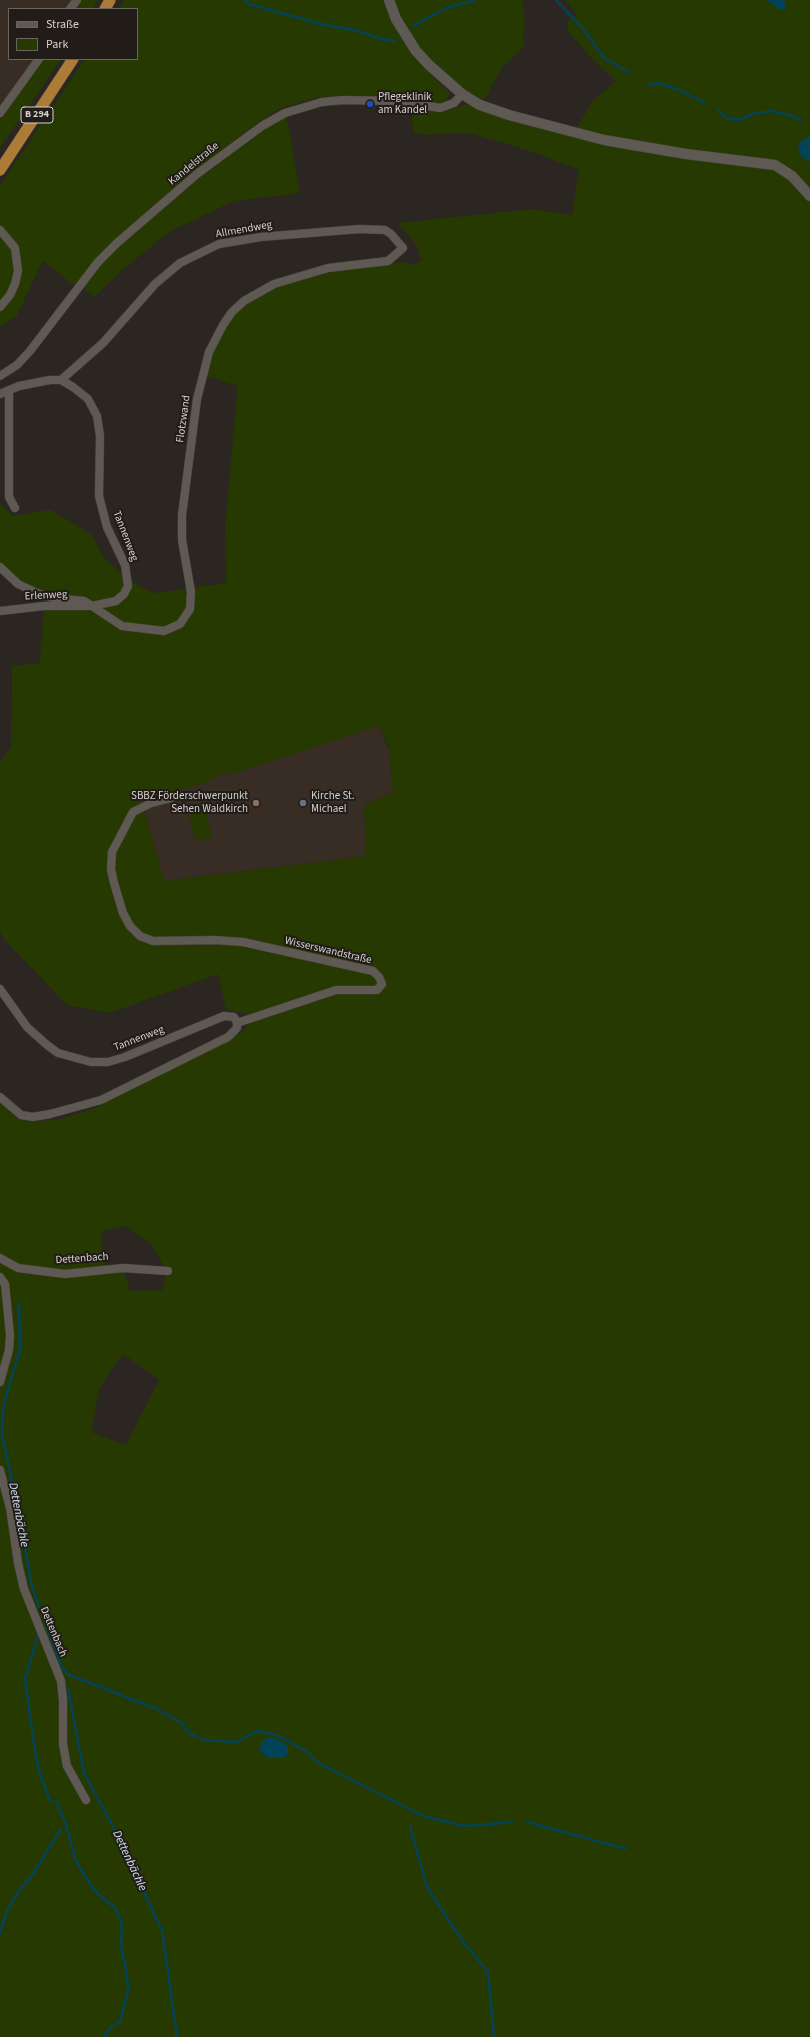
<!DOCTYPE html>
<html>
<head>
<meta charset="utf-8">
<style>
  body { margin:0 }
  #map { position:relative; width:810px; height:2037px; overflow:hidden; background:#2b2621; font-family:"Source Sans 3",sans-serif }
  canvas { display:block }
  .legend { position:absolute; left:8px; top:8px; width:130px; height:52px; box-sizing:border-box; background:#211c17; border:1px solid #696460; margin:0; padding:5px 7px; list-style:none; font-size:12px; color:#d4d1ce }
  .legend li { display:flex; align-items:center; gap:8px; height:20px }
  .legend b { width:20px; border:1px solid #696460 }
</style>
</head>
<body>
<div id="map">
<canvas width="810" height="2037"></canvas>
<ul class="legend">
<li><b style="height:5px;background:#5f5953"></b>Straße</li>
<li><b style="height:11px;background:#263901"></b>Park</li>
</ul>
</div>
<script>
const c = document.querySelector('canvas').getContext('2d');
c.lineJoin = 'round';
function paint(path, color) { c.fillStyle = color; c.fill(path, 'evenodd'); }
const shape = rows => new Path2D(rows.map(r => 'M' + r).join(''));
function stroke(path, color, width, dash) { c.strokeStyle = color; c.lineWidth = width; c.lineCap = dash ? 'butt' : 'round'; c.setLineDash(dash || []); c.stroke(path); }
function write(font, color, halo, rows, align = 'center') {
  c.font = font + ' "Source Sans 3",sans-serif'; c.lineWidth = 4; c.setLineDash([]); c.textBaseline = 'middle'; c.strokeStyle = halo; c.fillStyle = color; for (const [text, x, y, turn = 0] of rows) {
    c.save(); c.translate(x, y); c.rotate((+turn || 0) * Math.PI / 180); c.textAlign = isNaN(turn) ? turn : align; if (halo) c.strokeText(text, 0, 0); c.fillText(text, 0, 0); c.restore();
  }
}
paint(shape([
  [0,0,77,0,70,9,9,9,9,59,39,59,0,113],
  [379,725,387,748,389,748,393,793,364,805,366,856,163,881,142,800,211,781,210,778,231,772,232,774]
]), '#372d24');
paint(shape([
  [77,0,98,0,93,9,70,9],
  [125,0,384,0,386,4,396,0,522,0,525,22,523,35,525,46,503,66,484,100,461,88,419,50,410,54,450,94,446,103,438,104,356,95,318,97,281,108,258,122,207,163,192,147,207,166,285,113,288,122,300,193,234,201,171,231,122,270,94,297,80,286,72,284,43,260,16,317,0,326,0,186,85,59,137,59,137,9,119,9],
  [566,0,810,0,810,2037,0,2037,0,1103,18,1119,30,1122,60,1119,93,1109,241,1033,249,1024,249,1019,245,1013,226,1010,218,974,110,1013,67,1005,3,938,0,931,0,762,11,747,12,666,40,663,44,606,37,593,0,567,0,504,13,516,51,510,92,535,105,560,140,587,155,593,226,583,225,526,238,386,202,375,209,352,244,301,313,271,405,262,414,265,421,260,416,245,398,223,532,209,572,215,579,170,530,151,470,133,447,133,427,135,413,133,411,105,441,110,450,110,467,104,480,105,574,132,593,101,616,81,594,61,568,31,568,20,577,15],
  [379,726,389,748,393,792,364,805,366,856,164,881,142,800,211,781,211,778,231,772,232,774],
  [125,1226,152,1245,166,1271,163,1290,130,1291,123,1268,105,1268,101,1231],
  [125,1355,159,1380,126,1445,91,1432,99,1389,117,1361],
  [39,59,61,59,0,148,0,113],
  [206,810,212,838,195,841,189,814]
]), '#263901');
paint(shape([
  [767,0,784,0,786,7,784,10,780,10],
  [810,136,810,162,800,155,798,147,800,142],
  [270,1737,281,1741,288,1747,288,1753,284,1758,268,1758,260,1751,261,1742]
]), '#03435a');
stroke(shape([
  [244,0,249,4,317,23,358,31,381,39,395,41],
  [556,0,585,31,604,58,630,73],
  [413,26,446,8,475,0],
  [647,85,658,83,677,89,705,103],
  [718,110,727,118,738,120,756,113,773,111,793,116,801,122],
  [19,1303,20,1349,6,1396,2,1419,2,1435,17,1502,32,1587,61,1665,67,1674,157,1709,182,1723,188,1732,203,1740,237,1742,257,1731,276,1735,308,1752,318,1763,423,1816,464,1826,513,1822],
  [39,1632,25,1679,35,1751,39,1771,50,1801],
  [68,1689,84,1773,129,1856,132,1868,162,1930,176,2029,176,2037],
  [56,1801,66,1825,76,1861,87,1880,99,1895,116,1909,122,1925,121,1945,127,1975,128,1991,120,2022,111,2027,104,2037],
  [527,1822,626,1849],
  [410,1826,427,1887,461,1939,488,1972,494,2037],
  [0,1933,7,1910,19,1891,32,1875,61,1829]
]), '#03435a', 2.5);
const minor = shape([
  [70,9,77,0],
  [0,113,39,59],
  [0,230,15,248,18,271,15,284,10,295,0,307],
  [0,376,17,365,30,351,98,262,117,243,197,174,262,126,285,113,322,102,343,100,398,101,440,108,454,103,462,94],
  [9,390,9,497,15,508],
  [0,394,19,386,50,380,61,380,73,387,88,399,97,416,100,436,99,496,107,527,125,565,128,586,124,594,116,601,92,606,84,601,53,598,37,593,18,584,0,567],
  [0,611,44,606,92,606,122,626,164,631,180,624,190,609,191,592,182,540,182,515,197,399,209,352,223,325,232,312,244,301,274,284,328,268,388,261,403,248,391,234,385,230,359,229,261,237,219,244,180,263,155,284,103,343,61,380],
  [171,798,151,803,133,812,112,852,111,869,114,883,123,913,130,926,140,936,153,941,214,940,243,942,373,971,379,977,382,984,377,990,336,990,237,1023],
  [0,989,27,1027,47,1045,58,1053,91,1062,108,1062,125,1057,224,1016,234,1017,237,1023,237,1028,228,1037,101,1100,50,1114,33,1117,21,1115,0,1097],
  [0,1258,18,1268,65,1274,123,1268,168,1271],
  [0,1277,5,1284,10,1335,9,1350,0,1382],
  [0,1470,10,1508,18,1563,24,1589,61,1681,63,1700,63,1744,67,1766,86,1800]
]);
const tertiary = shape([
  [389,0,396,19,416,51,429,65,462,94,480,105,509,115,604,140,686,154,775,165,792,176,810,196]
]);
const trunk = shape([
  [105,9,110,0],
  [0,170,73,59]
]);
stroke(minor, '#45413d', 9);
stroke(tertiary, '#45413d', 11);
stroke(trunk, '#45413d', 12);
stroke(minor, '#5f5953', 8);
stroke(tertiary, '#5f5953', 10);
stroke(trunk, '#ac7c37', 11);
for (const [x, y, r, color] of [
  [370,104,4,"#1a4fb4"],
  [256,803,4,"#8d6e63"],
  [303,803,4,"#6b7280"]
]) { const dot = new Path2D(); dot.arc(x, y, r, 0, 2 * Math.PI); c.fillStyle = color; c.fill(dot); stroke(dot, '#211c17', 1.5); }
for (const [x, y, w] of [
  [37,115,32]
]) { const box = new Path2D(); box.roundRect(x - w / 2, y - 8, w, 16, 3); c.fillStyle = '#211c17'; c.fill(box); stroke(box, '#d4d1ce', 1); }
write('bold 10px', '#d4d1ce', null, [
  ["B 294",37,115]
]);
write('11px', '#d4d1ce', '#211c17', [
  ["Pflegeklinik",378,98],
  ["am Kandel",378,111],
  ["SBBZ Förderschwerpunkt",248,797,"right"],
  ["Sehen Waldkirch",248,810,"right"],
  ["Kirche St.",311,797],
  ["Michael",311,810]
], 'left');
write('11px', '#d4d1ce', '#211c17', [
  ["Kandelstraße",194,164,-39],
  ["Allmendweg",244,230,-10],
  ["Flotzwand",184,419,-82],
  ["Tannenweg",125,536,69],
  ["Erlenweg",46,596,-3],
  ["Wisserswandstraße",328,951,13],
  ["Tannenweg",139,1039,-21],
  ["Dettenbach",82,1259,-4],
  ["Dettenbach",53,1632,67]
]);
write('italic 12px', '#cfe6f2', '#211c17', [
  ["Dettenbächle",18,1515,79],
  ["Dettenbächle",129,1861,65]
]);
</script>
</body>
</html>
